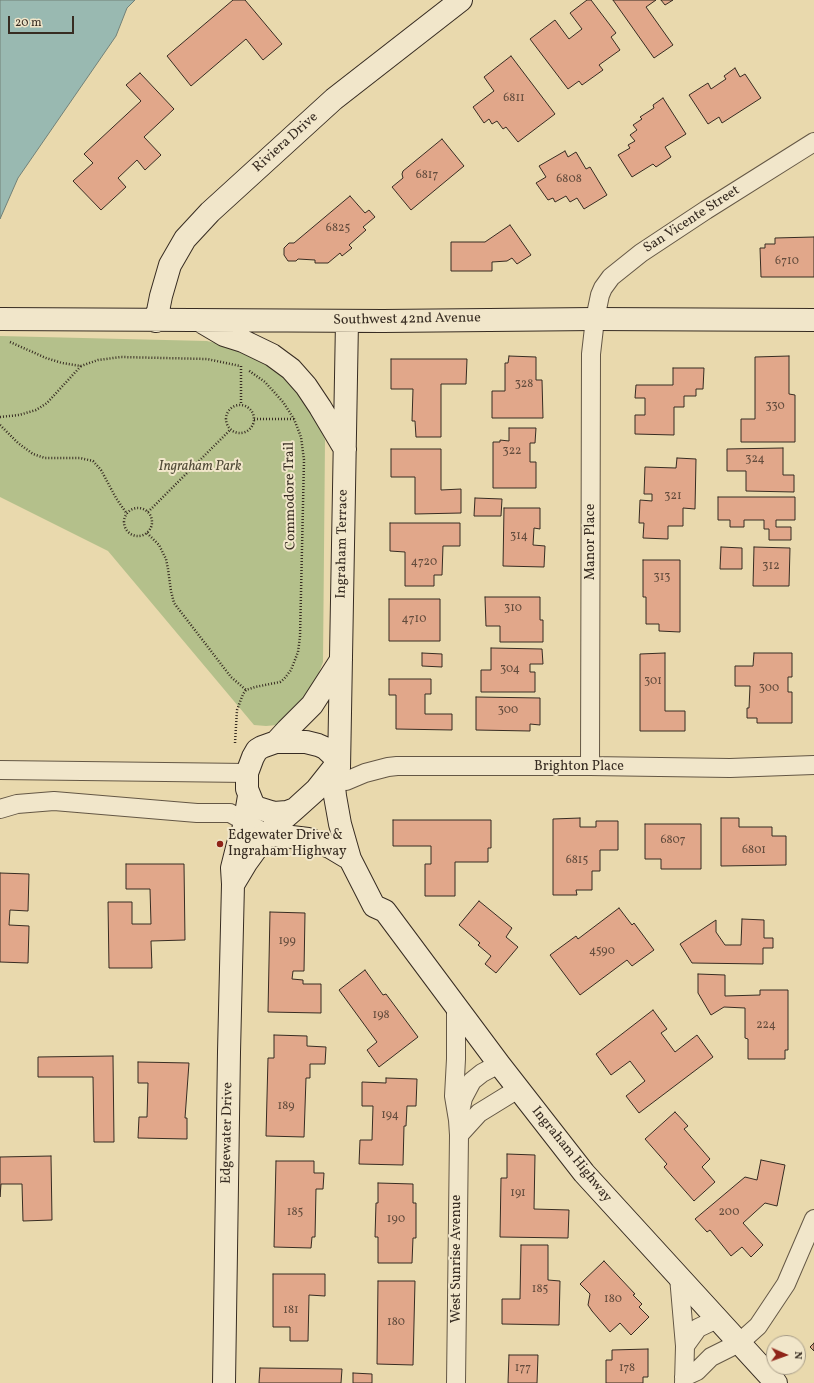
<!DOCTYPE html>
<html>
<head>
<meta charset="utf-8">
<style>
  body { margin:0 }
  #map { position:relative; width:814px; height:1383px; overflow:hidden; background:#e9d9ad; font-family:Vollkorn,serif }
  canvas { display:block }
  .north { position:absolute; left:766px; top:1335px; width:40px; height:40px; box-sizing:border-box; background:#f1e6ca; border:1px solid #a79c87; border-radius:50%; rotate:92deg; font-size:11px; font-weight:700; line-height:16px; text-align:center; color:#372c22 }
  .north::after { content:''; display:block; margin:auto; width:14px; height:18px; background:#8f2418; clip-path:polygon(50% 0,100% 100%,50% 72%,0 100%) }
  .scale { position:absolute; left:8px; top:16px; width:66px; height:18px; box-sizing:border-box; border:2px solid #372c22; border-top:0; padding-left:5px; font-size:12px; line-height:14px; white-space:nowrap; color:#372c22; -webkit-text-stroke:3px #f1e6ca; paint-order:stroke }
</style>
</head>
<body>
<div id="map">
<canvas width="814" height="1383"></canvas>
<div class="north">N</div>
<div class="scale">20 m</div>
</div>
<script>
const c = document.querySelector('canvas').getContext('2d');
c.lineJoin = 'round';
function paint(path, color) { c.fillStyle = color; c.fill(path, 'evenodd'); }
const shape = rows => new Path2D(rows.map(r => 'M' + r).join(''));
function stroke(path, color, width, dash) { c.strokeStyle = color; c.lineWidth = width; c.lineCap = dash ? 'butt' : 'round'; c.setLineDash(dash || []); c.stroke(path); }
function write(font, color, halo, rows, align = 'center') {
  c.font = font + ' Vollkorn,serif'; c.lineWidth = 4; c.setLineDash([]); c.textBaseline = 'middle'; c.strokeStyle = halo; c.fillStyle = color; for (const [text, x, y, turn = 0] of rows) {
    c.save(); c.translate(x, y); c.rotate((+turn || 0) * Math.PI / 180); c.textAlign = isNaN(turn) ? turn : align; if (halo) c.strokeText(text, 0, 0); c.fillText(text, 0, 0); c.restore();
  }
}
paint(shape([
  [0,336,207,341,244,350,290,378,314,413,325,440,323,662,318,675,307,696,284,722,277,725,266,726,254,725,108,551,0,497]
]), '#b4c08b');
const water = shape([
  [0,0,135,0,127,8,116,36,18,178,0,219,0,0]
]);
paint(water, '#99b9b1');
stroke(water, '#728178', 1);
const building = shape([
  [233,0,245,0,282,44,263,60,246,39,191,86,167,56,233,0],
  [587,0,591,0,616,33,611,37,620,50,599,65,603,70,582,85,579,81,568,89,530,39,555,20,569,39,582,29,570,13,587,0],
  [613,0,656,0,646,7,673,45,654,58,613,0],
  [661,0,673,0,665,5,661,0],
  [511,56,555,114,518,142,506,127,503,129,497,121,492,124,489,119,484,123,473,107,494,91,484,77,511,56],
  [735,68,740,77,745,74,761,98,722,123,719,117,708,124,689,95,708,83,711,89,726,79,724,76,735,68],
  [140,73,174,109,144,137,161,155,145,170,137,160,118,178,126,187,101,210,73,181,93,163,84,154,141,101,126,85,140,73],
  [663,98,686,134,665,147,671,157,656,167,653,164,632,177,618,155,630,148,628,145,635,141,630,135,637,130,633,125,642,119,640,117,654,108,653,105,663,98],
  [442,139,464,166,411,210,392,187,403,178,402,174,403,171,442,139],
  [565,151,568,157,576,152,586,169,590,167,607,195,584,209,577,198,570,202,566,196,555,202,553,198,548,200,536,183,546,177,539,166,565,151],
  [350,196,365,213,369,210,375,217,363,227,366,230,349,245,352,248,342,256,340,253,328,263,315,263,315,260,298,259,296,261,288,261,284,255,284,248,289,243,294,243,350,196],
  [510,225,531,255,517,264,512,258,507,261,492,262,492,271,451,271,451,242,485,242,510,225],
  [814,237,814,277,761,277,760,248,765,248,765,244,775,244,775,238,814,237],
  [509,356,536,357,536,380,542,380,543,418,492,418,492,391,505,391,505,363,508,363,509,356],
  [789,356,789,394,795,395,795,442,741,442,741,419,755,419,755,357,789,356],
  [391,359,467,359,466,384,441,384,441,437,416,437,415,421,412,421,413,389,391,389,391,359],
  [673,368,704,368,703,389,696,389,696,396,684,396,684,407,674,407,674,435,635,434,635,415,645,415,645,398,635,398,636,385,673,385,673,368],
  [509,428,536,428,535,443,530,443,530,462,536,462,536,488,493,488,493,442,500,442,500,440,509,441,509,428],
  [783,448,783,475,794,475,794,492,746,491,746,471,727,471,727,449,783,448],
  [391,449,441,449,441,490,461,489,461,513,415,514,415,477,391,477,391,449],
  [677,458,696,459,695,509,683,508,683,526,668,526,668,539,643,538,644,523,639,523,640,500,652,501,652,494,644,494,645,467,676,468,677,458],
  [718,497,795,497,795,520,776,520,776,527,791,527,791,540,769,540,769,529,764,529,764,520,744,520,744,527,730,527,730,520,718,520,718,497],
  [475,498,502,499,501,516,474,516,475,498],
  [504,508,540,508,540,529,534,528,533,545,545,546,544,567,503,566,504,508],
  [390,523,460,523,460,546,443,546,442,575,434,575,434,586,405,586,405,552,390,551,390,523],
  [721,547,742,548,742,569,720,569,721,547],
  [754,547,790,548,789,586,753,586,754,547],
  [643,560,680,560,680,632,659,631,659,624,646,624,646,597,643,597,643,560],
  [485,597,540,597,540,620,543,620,543,642,500,642,500,626,486,626,485,597],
  [389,599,440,599,440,641,389,641,389,599],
  [491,648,542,649,543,664,530,664,530,672,535,672,535,692,481,692,481,670,491,670,491,648],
  [422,653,442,654,442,667,422,666,422,653],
  [665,653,665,711,685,711,685,731,640,731,640,654,665,653],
  [754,653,792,653,792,677,788,677,788,692,792,692,792,723,757,723,757,718,747,718,747,708,749,708,750,686,735,686,735,666,753,666,754,653],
  [389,679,431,679,431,694,425,694,425,714,452,714,452,730,396,729,396,695,389,695,389,679],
  [476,697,540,698,540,725,530,724,530,731,476,730,476,697],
  [580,818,580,827,596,827,596,821,618,821,618,850,600,850,600,871,592,871,592,890,576,890,577,895,553,895,553,819,580,818],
  [721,818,739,818,739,827,772,827,772,836,786,836,786,865,721,866,721,818],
  [393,820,491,820,491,848,488,848,488,862,455,862,455,896,425,896,425,864,431,864,431,846,393,846,393,820],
  [645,824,701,824,701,869,661,869,661,859,645,859,645,824],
  [126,864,184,864,185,940,151,941,152,968,109,968,108,902,132,902,132,924,151,924,150,889,126,889,126,864],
  [0,873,29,874,28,911,10,910,9,925,29,926,28,963,0,962,0,873],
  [479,901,512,928,506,937,518,947,496,973,485,964,491,956,478,945,480,943,459,925,479,901],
  [619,908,632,925,634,923,654,950,632,966,627,960,580,995,550,955,576,936,578,939,619,908],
  [270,912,305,913,304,971,293,971,292,979,303,980,303,984,321,984,321,1013,268,1012,270,912],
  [742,919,764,920,764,938,773,938,773,948,763,948,763,964,692,963,680,944,716,920,716,932,725,945,741,945,742,919],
  [365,970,383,995,386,994,418,1037,379,1067,367,1050,377,1042,339,990,365,970],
  [698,974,725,975,725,996,760,995,760,990,788,990,788,1050,785,1050,785,1059,748,1059,748,1039,745,1038,745,1008,724,1007,711,1015,698,993,698,974],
  [653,1010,667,1029,661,1033,675,1052,697,1035,713,1057,639,1113,626,1096,645,1081,630,1061,611,1075,596,1054,653,1010],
  [274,1035,307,1036,307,1046,326,1047,325,1064,310,1064,310,1078,306,1078,304,1137,266,1136,268,1058,274,1058,274,1035],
  [113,1056,114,1142,94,1142,93,1077,38,1077,38,1057,113,1056],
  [138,1062,189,1063,185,1118,187,1118,187,1139,138,1138,139,1117,147,1117,148,1083,138,1083,138,1062],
  [386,1078,417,1079,416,1106,407,1106,406,1126,404,1126,403,1165,359,1164,360,1140,372,1140,373,1106,362,1106,362,1082,386,1083,386,1078],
  [675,1112,688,1126,684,1129,710,1159,702,1167,715,1182,694,1201,664,1167,667,1164,645,1139,675,1112],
  [507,1154,535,1155,534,1209,569,1210,568,1238,500,1237,501,1178,507,1178,507,1154],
  [51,1156,52,1220,23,1221,22,1184,1,1184,0,1197,0,1157,51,1156],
  [761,1160,785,1165,777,1206,765,1203,743,1223,763,1245,751,1257,742,1247,731,1256,710,1230,707,1232,695,1219,745,1177,757,1180,761,1160],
  [276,1161,314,1161,314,1173,324,1173,323,1189,316,1189,315,1237,312,1237,311,1248,274,1247,276,1161],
  [378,1183,413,1184,413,1203,416,1203,416,1238,413,1238,412,1263,378,1263,378,1237,375,1237,376,1203,378,1203,378,1183],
  [521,1245,548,1245,548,1280,560,1281,559,1325,502,1324,502,1299,520,1299,521,1245],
  [604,1261,635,1294,633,1295,642,1304,639,1307,649,1317,631,1335,620,1323,610,1332,592,1311,588,1305,590,1294,580,1284,604,1261],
  [273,1274,325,1274,325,1296,309,1295,308,1341,290,1341,290,1327,273,1327,273,1274],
  [378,1281,415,1281,413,1365,377,1364,378,1281],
  [814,1343,814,1351,810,1347,814,1343],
  [648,1349,648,1377,643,1377,643,1383,606,1383,606,1360,612,1360,612,1350,648,1349],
  [509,1355,538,1355,537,1383,508,1383,509,1355],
  [260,1368,342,1369,341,1383,259,1383,260,1368],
  [353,1373,372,1374,372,1383,353,1383,353,1373]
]);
paint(building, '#e1a78a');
stroke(building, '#372c22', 1);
const street = shape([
  [590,766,591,354,595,319,600,295,603,288,611,277,641,253,706,210,814,142],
  [0,770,247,773],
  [346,781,365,773,388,767,397,766,590,766,730,768,814,765],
  [0,809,17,804,54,801,197,813,230,813,267,834],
  [456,1006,456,1059,454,1096,458,1120,459,1135,456,1383],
  [460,1112,463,1098,472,1081,482,1073,499,1064],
  [459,1135,479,1113,518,1089],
  [679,1277,685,1346,684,1383],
  [685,1346,698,1328,717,1319],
  [684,1377,697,1371,711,1357,739,1343,758,1326,786,1284,814,1219]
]);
const secondary = shape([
  [0,319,383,321,595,319,814,320],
  [156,321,161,296,170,265,185,239,210,212,334,99,461,0],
  [202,322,224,335,243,341,272,355,291,369,306,386,320,407,345,449],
  [276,742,287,730,312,705,341,660],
  [339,768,333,777,335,796,340,824,350,859,374,906,385,911,499,1064,584,1173,776,1383],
  [339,768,347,321],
  [267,834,308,839,330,847,350,859],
  [234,883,246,863,267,834,272,829,295,809,316,790,339,761,325,748,318,745,306,742,276,742,262,747,257,750,253,757,247,773,247,789,253,804,258,808,274,813,287,812,295,809],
  [224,1383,229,1052,233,884,232,868,238,844,243,831,249,796]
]);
stroke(street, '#645745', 20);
stroke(secondary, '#372c22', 24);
stroke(shape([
  [10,342,46,358,62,363,81,366,98,360,121,357,207,359,240,366],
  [241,366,241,405],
  '226 419a14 14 0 1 1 28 0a14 14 0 1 1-28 0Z',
  [0,417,19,415,36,410,47,403,81,366],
  [254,419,294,419],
  [0,425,18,443,33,454,45,458,80,458,93,461,101,470,116,498,127,514],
  '124 522a14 14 0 1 1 28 0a14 14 0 1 1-28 0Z',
  [148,512,230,430],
  [147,533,159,545,166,559,168,569,171,591,174,603,231,677,246,690],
  [235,743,237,710,243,694,246,690,255,687,280,682,284,679,291,670,298,652,300,637,304,460,301,437,294,419,283,402,265,382,248,370]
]), '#372c22', 2.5, [1, 2]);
stroke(street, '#f1e6ca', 18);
stroke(secondary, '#f1e6ca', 22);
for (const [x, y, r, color] of [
  [220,844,4,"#8f2418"]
]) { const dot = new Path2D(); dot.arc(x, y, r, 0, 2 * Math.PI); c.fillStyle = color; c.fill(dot); stroke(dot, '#f1e6ca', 1.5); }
write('12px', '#624b3c', null, [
  ["6811",514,99],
  ["6817",427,176],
  ["6808",569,180],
  ["6825",338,229],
  ["6710",787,262],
  ["328",524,385],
  ["330",775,407],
  ["322",512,452],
  ["324",755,460],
  ["321",673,497],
  ["314",519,537],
  ["4720",424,563],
  ["312",771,567],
  ["313",662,578],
  ["310",513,609],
  ["4710",414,620],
  ["304",510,670],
  ["301",653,682],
  ["300",769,689],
  ["300",508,711],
  ["6807",673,841],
  ["6801",754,851],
  ["6815",577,861],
  ["199",287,942],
  ["4590",602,952],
  ["198",381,1016],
  ["224",766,1026],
  ["189",286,1107],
  ["194",390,1116],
  ["191",518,1194],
  ["185",295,1213],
  ["200",729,1213],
  ["190",396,1220],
  ["185",540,1290],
  ["180",613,1300],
  ["181",291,1311],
  ["180",396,1323],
  ["177",523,1369],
  ["178",627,1369]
]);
write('14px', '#372c22', '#f1e6ca', [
  ["Riviera Drive",286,143,-42],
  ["San Vicente Street",692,220,-33],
  ["Southwest 42nd Avenue",407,320,-1],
  ["Commodore Trail",291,496,-91],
  ["Manor Place",591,542,-90],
  ["Ingraham Terrace",343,544,-89],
  ["Brighton Place",579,767],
  ["Edgewater Drive",228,1133,-89],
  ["Ingraham Highway",571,1155,51],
  ["West Sunrise Avenue",457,1259,-90]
]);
write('italic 14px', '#504a37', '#f1e6ca', [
  ["Ingraham Park",200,467]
]);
write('14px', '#372c22', '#f1e6ca', [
  ["Edgewater Drive &",228,836],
  ["Ingraham Highway",228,852]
], 'left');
</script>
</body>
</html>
